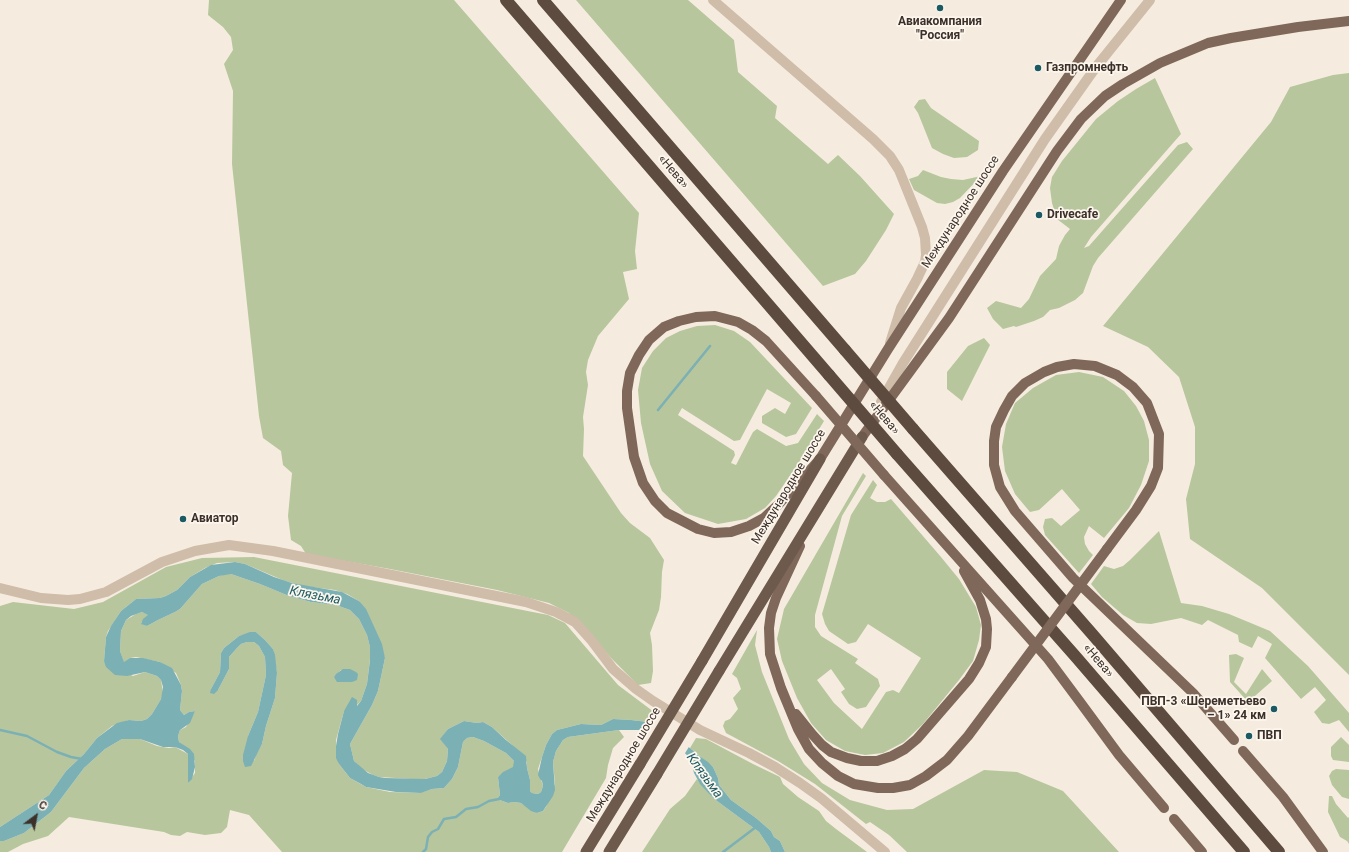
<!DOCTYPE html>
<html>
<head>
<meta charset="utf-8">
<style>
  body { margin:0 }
  #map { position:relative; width:1349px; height:852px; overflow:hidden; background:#f5ecdf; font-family:Roboto,sans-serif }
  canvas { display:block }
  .north { position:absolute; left:16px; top:796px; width:40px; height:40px; -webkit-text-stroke:3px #fcf6ed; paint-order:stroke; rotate:32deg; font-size:11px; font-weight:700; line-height:16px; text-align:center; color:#3c302a }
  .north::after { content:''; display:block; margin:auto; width:14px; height:18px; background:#3c302a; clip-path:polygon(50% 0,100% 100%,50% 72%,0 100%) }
</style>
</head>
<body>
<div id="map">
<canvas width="1349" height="852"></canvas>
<div class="north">С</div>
</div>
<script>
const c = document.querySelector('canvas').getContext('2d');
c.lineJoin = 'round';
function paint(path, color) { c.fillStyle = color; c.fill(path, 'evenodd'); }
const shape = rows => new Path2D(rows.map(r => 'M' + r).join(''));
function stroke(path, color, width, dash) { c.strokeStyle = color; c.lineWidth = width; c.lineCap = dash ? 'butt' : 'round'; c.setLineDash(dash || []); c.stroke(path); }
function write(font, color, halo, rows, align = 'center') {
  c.font = font + ' Roboto,sans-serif'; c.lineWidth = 3.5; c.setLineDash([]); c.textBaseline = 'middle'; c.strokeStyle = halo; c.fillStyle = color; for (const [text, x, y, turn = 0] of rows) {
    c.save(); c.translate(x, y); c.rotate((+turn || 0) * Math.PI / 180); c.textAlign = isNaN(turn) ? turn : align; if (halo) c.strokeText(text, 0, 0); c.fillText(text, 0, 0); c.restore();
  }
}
paint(shape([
  [209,0,454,0,639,213,635,251,637,269,623,272,629,299,598,336,588,360,586,372,588,385,583,417,584,429,583,456,621,513,630,523,650,538,664,560,662,572,661,597,659,610,650,633,652,645,653,671,651,683,638,685,613,660,580,623,569,613,549,603,497,590,390,569,306,554,301,546,291,540,288,516,292,473,283,465,281,451,263,438,259,416,232,164,233,91,224,64,233,50,231,37,223,27,208,15],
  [576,0,688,0,734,40,738,72,777,106,775,118,828,164,838,155,860,176,894,214,886,230,866,261,855,274,823,286],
  [1349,73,1349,675,1262,588,1190,539,1186,499,1195,464,1195,427,1179,377,1148,347,1103,326,1271,122,1290,87,1333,75],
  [1155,78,1181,134,1091,237,1084,248,1089,246,1178,145,1187,142,1193,149,1098,258,1093,266,1083,293,1075,300,1059,308,1050,310,1043,317,1034,321,1016,327,1014,326,1003,329,993,319,987,308,996,301,1021,308,1029,299,1040,276,1056,259,1059,246,1065,235,1070,229,1057,219,1052,203,1050,188,1052,177,1062,161,1096,119,1118,101,1136,89],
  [925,99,931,108,979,141,978,150,967,157,954,158,943,154,932,148,918,113,914,107,919,100],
  [923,170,941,177,951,179,963,180,981,176,960,198,953,202,945,204,937,203,914,190,909,179,918,176],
  [715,325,734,331,750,342,812,408,796,434,786,437,762,423,762,416,775,408,785,414,791,403,767,389,740,440,734,441,682,408,678,415,734,451,735,455,731,463,736,465,753,432,757,429,786,446,798,443,817,414,824,421,798,464,776,496,765,508,746,519,718,524,685,513,662,491,650,464,641,423,638,390,642,368,653,351,666,338,680,331,697,326],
  [984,338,990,345,962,401,947,389,947,372,968,346],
  [1079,372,1103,377,1124,391,1136,406,1144,421,1149,440,1149,461,1141,485,1129,508,1104,538,1089,526,1084,537,1085,544,1089,551,1093,555,1079,573,1045,535,1043,527,1045,519,1052,518,1061,526,1080,510,1062,489,1039,510,1030,512,1015,494,1005,471,1002,447,1006,424,1015,403,1033,388,1056,375],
  [863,473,866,476,842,516,815,615,815,627,821,636,858,659,855,663,878,679,880,686,866,707,857,709,849,704,841,692,845,689,831,669,817,680,834,703,862,729,886,692,893,690,899,693,921,658,868,624,856,642,848,644,829,631,825,624,822,614,851,515,873,480,877,485,870,498,877,502,885,502,891,499,941,557,959,579,976,607,981,625,979,640,973,661,959,680,923,724,904,742,883,753,865,755,845,751,826,740,811,723,797,698,782,661,777,639,784,609],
  [1159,531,1181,603,1202,606,1229,614,1270,631,1308,666,1349,713,1349,732,1339,720,1329,724,1322,723,1314,712,1326,700,1315,687,1301,699,1265,658,1272,644,1258,636,1252,648,1239,642,1238,635,1208,620,1202,625,1181,618,1151,624,1137,623,1123,615,1102,597,1091,584,1104,566,1114,569,1123,566,1130,560],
  [254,557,548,615,565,623,618,685,654,712,648,722,631,720,613,719,601,725,581,724,557,730,552,734,546,745,538,769,543,786,541,792,538,794,532,793,530,791,530,780,527,768,527,762,511,744,492,727,483,722,477,723,464,721,448,729,441,739,448,749,447,761,442,772,437,776,425,779,412,779,379,777,373,775,362,769,354,761,350,744,372,705,378,691,385,658,359,601,347,594,335,590,304,586,285,581,245,564,235,562,217,563,205,568,190,577,177,590,166,596,160,598,136,599,121,611,108,631,106,637,104,661,133,676,145,672,157,676,161,680,163,693,161,699,152,714,147,719,141,721,129,720,112,726,97,738,84,754,66,771,49,795,0,827,0,606,13,602,74,609,103,602,166,567,202,558],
  [225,574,231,574,260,584,289,596,311,602,336,605,350,610,359,619,367,635,370,647,370,659,367,684,361,701,356,706,344,711,336,740,336,752,339,764,346,773,350,778,366,787,390,792,420,793,432,789,444,788,452,779,458,767,463,742,467,738,473,737,484,741,506,753,514,761,514,767,498,777,500,795,497,799,508,803,514,802,521,803,537,813,543,811,546,807,555,784,553,762,556,751,563,740,568,737,619,730,624,737,613,748,608,765,606,778,562,852,282,852,249,815,230,810,227,827,221,833,205,835,187,832,180,836,171,835,164,832,69,817,48,836,23,844,8,852,0,852,0,841,4,841,24,833,51,812,84,768,105,749,122,739,140,739,157,746,169,748,175,747,188,754,188,783,195,773,195,761,184,746,179,742,178,736,180,730,186,727,195,711,189,712,184,715,180,710,182,691,181,685,176,673,160,662,136,657,130,658,124,663,120,651,121,631,126,620,136,614,142,612,149,615,141,623,147,626,158,620,175,612,180,609,202,584,219,576],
  [256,632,265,640,273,649,277,673,275,698,266,726,262,744,256,755,254,761,248,736,258,712,266,675,265,657,259,646,254,642,247,642,241,644,237,648,229,657,229,669,218,690,211,689,220,672,221,653,224,648,239,636],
  [341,670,352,682,346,681,334,677],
  [757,630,755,645,762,672,789,739,804,764,822,783,850,800,887,810,913,809,984,770,1017,772,1063,791,1119,852,907,852,889,835,870,822,866,824,815,784,778,761,726,733,723,726,725,721,730,719,738,709,733,698,741,689,737,678,732,674],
  [1236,654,1244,658,1234,682,1246,694,1262,669,1272,681,1248,702,1230,682,1229,655],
  [1341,737,1349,745,1349,762,1333,760,1331,756,1331,747],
  [696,738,706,739,753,764,780,777,783,784,798,797,819,811,826,821,836,829,867,852,785,852,780,841,774,837,771,831,756,818,731,800,719,785,718,778,713,767,690,748],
  [1336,769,1349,770,1349,799,1342,797,1332,785,1329,776,1332,771],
  [697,779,713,798,759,832,769,847,771,852,642,852,670,809,685,796],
  [1329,796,1332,796,1336,804,1348,818,1349,817,1349,844,1347,841,1340,837,1328,812]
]), '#b7c69d');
paint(shape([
  [235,562,245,564,274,577,292,583,342,592,359,601,366,609,382,644,385,658,378,691,372,705,350,744,354,761,368,773,379,777,385,778,425,779,437,776,442,772,447,761,448,749,440,739,448,729,464,721,477,723,483,722,492,727,506,740,526,756,527,768,530,780,530,791,532,793,538,794,541,792,543,786,542,781,540,779,538,775,542,757,546,745,552,734,557,730,581,724,601,725,613,719,631,720,648,722,690,748,698,755,708,762,713,767,718,778,719,785,731,800,756,818,771,831,774,837,780,841,785,852,771,852,769,847,759,832,713,798,700,784,694,773,691,762,686,754,644,730,619,730,568,737,563,740,556,751,553,762,555,790,553,796,543,811,537,813,531,811,521,803,514,802,508,803,497,799,500,795,498,777,503,772,513,767,514,761,506,753,484,741,473,737,467,738,463,742,458,767,452,779,444,788,432,789,421,793,396,792,366,787,361,784,350,778,339,764,336,758,336,746,338,734,344,711,352,697,357,700,357,706,361,701,367,684,370,660,370,647,367,635,359,619,350,610,336,605,311,602,289,596,260,584,231,574,219,576,202,584,180,609,175,612,158,620,147,626,141,624,143,619,148,615,142,612,131,616,126,620,121,631,120,651,124,662,130,658,143,658,160,662,172,668,181,685,182,691,180,710,184,715,189,712,195,711,190,723,180,730,178,736,179,742,190,749,194,754,195,767,192,779,188,783,188,754,183,750,175,747,163,747,140,739,122,739,105,749,84,768,51,812,24,833,4,841,0,841,0,827,49,795,66,771,84,754,97,738,117,723,129,720,141,721,147,719,152,714,161,699,163,687,161,680,157,676,145,672,127,676,115,675,106,667,104,661,106,637,111,626,121,611,136,599,160,598,166,596,177,590,190,577,211,565],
  [250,632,256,632,265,640,273,649,275,655,277,673,275,698,266,726,262,744,251,766,245,767,243,761,243,755,248,736,258,712,266,675,265,657,259,646,254,642,247,642,241,644,237,648,229,657,229,669,218,690,214,694,210,693,211,689,220,672,221,653,224,648,239,636],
  [343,669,350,669,356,672,358,674,357,680,352,682,337,682,334,677,336,674]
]), '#7bb0b5');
paint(shape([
  [651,722,690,745,684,755,645,732]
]), '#f5ecdf');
stroke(shape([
  [658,410,710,346],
  [0,730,27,736,57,752,71,757,82,759],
  [423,852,426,849,428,837,432,832,438,829,444,819,456,817,466,809,478,807,489,801,499,799],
  [723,852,756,827]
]), '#7bb0b5', 2.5);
stroke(shape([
  [713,0,873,139,890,156,899,170,922,227,925,238,926,255,925,262,917,279,901,308,890,343],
  [881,402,903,363,1045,139,1096,67,1150,0],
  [0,588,41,598,68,600,80,599,106,592,162,562,195,551,229,545,273,551,526,602,556,612,575,622,592,641,613,669,636,689,653,701,700,730,749,753,775,767,800,783,821,798,885,852]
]), '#cfbca9', 10);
stroke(shape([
  [816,396,766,341,752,330,738,322,715,316,696,317,679,321,664,327,649,340,639,355,630,373,627,391,627,408,634,457,643,483,655,501,667,513,698,529,714,533,731,532,749,526,764,518,778,505,820,459,888,349,1003,171,1121,0],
  [862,437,949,318,1057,151,1081,119,1105,96,1123,84,1160,63,1208,43,1231,38,1298,27,1349,21],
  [884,475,1048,659,1080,702,1119,755,1164,808],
  [800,546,776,598,771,613,769,628,770,654,781,688,798,729,809,749,822,763,838,776,854,784,878,788,893,788,910,785,926,776,947,760,968,736,1012,677],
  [1107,549,1136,510,1151,486,1158,468,1159,434,1147,403,1133,387,1117,375,1095,366,1074,364,1057,367,1044,372,1025,383,1012,396,1004,410,996,427,994,441,994,465,1000,487,1015,511,1073,578,1193,693,1234,740],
  [796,714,812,734,822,745,831,752,847,758,861,761,877,761,892,756,905,749,917,739,969,679,979,663,986,647,987,629,986,619,980,600,964,571],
  [1243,751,1283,797,1323,852],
  [1174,819,1202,852]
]), '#7f685a', 10);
stroke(shape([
  [702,661,820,459],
  [719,671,862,437],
  [586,852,640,764],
  [609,852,657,774]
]), '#6e5a4d', 11);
stroke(shape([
  [506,0,829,375],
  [543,0,845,350],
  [913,429,1093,635,1279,852],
  [897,454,1076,657,1244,852]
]), '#5e4b40', 12);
stroke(shape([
  [816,396,884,475],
  [1012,677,1107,549]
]), '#7f685a', 10);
stroke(shape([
  [640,764,702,661],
  [657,774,719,671]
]), '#6e5a4d', 11);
stroke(shape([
  [845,350,913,429],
  [829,375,897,454]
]), '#5e4b40', 12);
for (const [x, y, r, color] of [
  [940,8,4,"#1b5a62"],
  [1038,68,4,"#1b5a62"],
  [1039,215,4,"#1b5a62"],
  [183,519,4,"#1b5a62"],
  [1274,709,4,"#1b5a62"],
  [1249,736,4,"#1b5a62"]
]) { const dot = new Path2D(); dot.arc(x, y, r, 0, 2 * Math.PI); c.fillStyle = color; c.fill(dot); stroke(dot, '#fcf6ed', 1.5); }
write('bold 12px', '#3c302a', '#fcf6ed', [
  ["Авиакомпания",940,22,"center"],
  ["\"Россия\"",940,36,"center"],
  ["Газпромнефть",1046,68],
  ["Drivecafe",1047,215],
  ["Авиатор",191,519],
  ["ПВП-3 «Шереметьево",1266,702,"right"],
  ["– 1» 24 км",1266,716,"right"],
  ["ПВП",1257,736]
], 'left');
write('12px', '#3c302a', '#fcf6ed', [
  ["«Нева»",673,172,49],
  ["Международное шоссе",961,212,-57],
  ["«Нева»",884,418,49],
  ["Международное шоссе",789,487,-59],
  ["«Нева»",1098,661,49],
  ["Международное шоссе",624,765,-59]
]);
write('italic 13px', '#1b5a62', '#fcf6ed', [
  ["Клязьма",315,596,11],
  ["Клязьма",704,776,54]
]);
</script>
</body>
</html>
